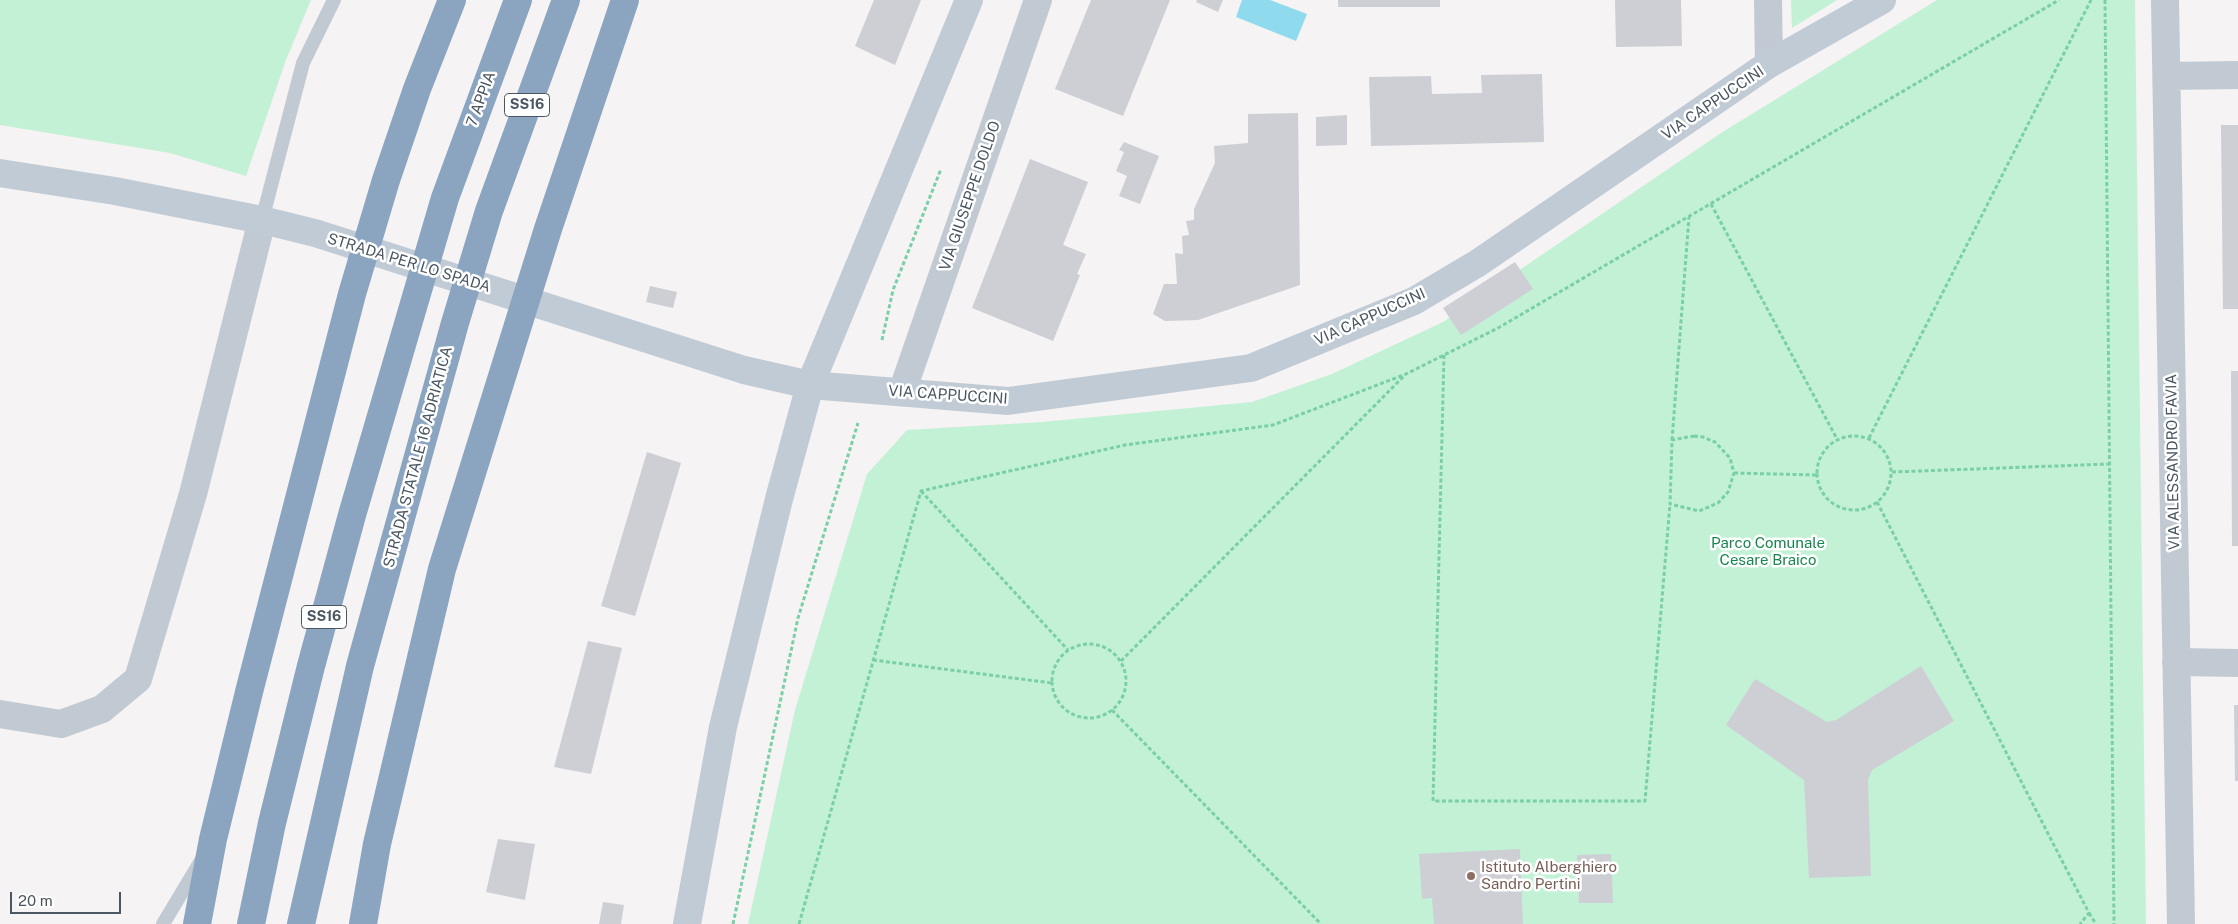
<!DOCTYPE html>
<html>
<head>
<meta charset="utf-8">
<style>
  body { margin:0 }
  #map { position:relative; width:2238px; height:924px; overflow:hidden; background:#f5f3f3; font-family:"Public Sans",sans-serif }
  canvas { display:block }
  .scale { position:absolute; left:10px; top:892px; width:111px; height:22px; box-sizing:border-box; border:2px solid #4a5661; border-top:0; padding-left:6px; font-size:15px; line-height:18px; white-space:nowrap; color:#4a5661; -webkit-text-stroke:4px #fff; paint-order:stroke }
</style>
</head>
<body>
<div id="map">
<canvas width="2238" height="924"></canvas>
<div class="scale">20 m</div>
</div>
<script>
const c = document.querySelector('canvas').getContext('2d');
c.lineJoin = 'round';
function paint(path, color) { c.fillStyle = color; c.fill(path, 'evenodd'); }
const shape = rows => new Path2D(rows.map(r => 'M' + r).join(''));
function stroke(path, color, width, dash) { c.strokeStyle = color; c.lineWidth = width; c.lineCap = dash ? 'butt' : 'round'; c.setLineDash(dash || []); c.stroke(path); }
function write(font, color, halo, rows, align = 'center') {
  c.font = font + ' "Public Sans",sans-serif'; c.lineWidth = 5; c.setLineDash([]); c.textBaseline = 'middle'; c.strokeStyle = halo; c.fillStyle = color; for (const [text, x, y, turn = 0] of rows) {
    c.save(); c.translate(x, y); c.rotate((+turn || 0) * Math.PI / 180); c.textAlign = isNaN(turn) ? turn : align; if (halo) c.strokeText(text, 0, 0); c.fillText(text, 0, 0); c.restore();
  }
}
paint(shape([
  [0,0,311,0,286,60,246,176,170,153,0,125],
  [1791,0,1837,0,1792,28],
  [1937,0,2135,0,2146,924,748,924,795,710,867,474,907,430,1042,422,1252,402,1332,374,1443,322,1721,133]
]), '#c3f1d5');
paint(shape([
  [1242,0,1270,0,1307,14,1296,41,1236,17]
]), '#90daee');
paint(shape([
  [874,0,921,0,895,65,855,46],
  [1091,0,1170,0,1123,116,1055,89],
  [1197,0,1223,0,1218,12,1196,2],
  [1338,0,1440,0,1440,7,1338,7],
  [1615,0,1681,0,1682,46,1616,47],
  [1542,74,1544,142,1371,146,1369,77,1431,76,1432,94,1482,93,1481,75],
  [1298,113,1300,285,1198,320,1165,321,1153,314,1164,284,1177,284,1175,253,1183,254,1182,236,1189,235,1186,221,1194,220,1194,209,1215,163,1214,146,1248,143,1248,114],
  [1347,115,1347,145,1316,146,1316,117],
  [2221,125,2238,125,2238,309,2223,309],
  [1124,142,1159,156,1140,204,1119,196,1127,176,1116,171,1124,152,1119,150],
  [1030,159,1088,182,1063,245,1086,254,1077,274,1080,275,1053,341,972,308],
  [1515,262,1533,289,1461,335,1443,308],
  [650,286,677,292,673,308,646,302],
  [2231,371,2238,371,2238,546,2232,546],
  [647,452,681,463,635,616,601,606],
  [588,641,622,648,591,774,554,767],
  [1921,666,1954,721,1872,770,1868,780,1871,876,1809,878,1804,780,1726,725,1755,679,1827,722,1836,720],
  [2234,705,2238,705,2238,781,2235,781],
  [498,839,535,844,525,900,486,892],
  [1520,849,1523,924,1434,924,1432,898,1422,899,1419,854],
  [1611,854,1613,903,1579,903,1577,855],
  [603,902,624,905,621,924,599,924]
]), '#cdcfd5');
stroke(shape([
  [2105,0,2114,924],
  [1711,204,1837,439],
  [882,340,893,290,941,169],
  [1444,355,1433,801,1645,801,1670,504],
  '1817 473a37 37 0 1 1 74 0a37 37 0 1 1-74 0Z',
  [1694,436,1703,437,1715,442,1730,458,1734,473,1728,492,1718,503,1699,511,1670,504,1672,440,1694,436],
  [1869,438,2091,0],
  [1672,440,1689,217],
  [1892,472,2110,464],
  [1734,473,1817,475],
  [921,491,1068,650],
  [1877,502,2089,913,2080,924],
  '1052 681a37 37 0 1 1 74 0a37 37 0 1 1-74 0Z',
  [873,660,1052,683],
  [1121,661,1404,376],
  [1112,710,1321,924],
  [2089,913,2096,924],
  [733,924,798,618,858,423],
  [799,924,921,491,1125,445,1273,425,1406,374,1498,328,2059,0]
]), '#7ad0a6', 3, [4, 2.5]);
stroke(shape([
  [262,220,303,63,334,0],
  [163,924,202,859]
]), '#c1cad2', 14);
stroke(shape([
  [1768,0,1769,64],
  [2165,0,2181,924],
  [2167,76,2238,75],
  [902,392,1038,0],
  [2176,662,2238,663],
  [0,714,61,724,102,709,138,679,193,494,262,220]
]), '#c1cad2', 28);
stroke(shape([
  [0,173,115,191,262,220,315,233,744,370,810,385,1008,401,1251,368,1414,301,1478,263,1769,64,1882,0],
  [687,924,723,727,779,499,810,385,969,0]
]), '#c1cbd6', 28);
stroke(shape([
  [197,924,213,839,250,688,352,294,386,180,417,89,452,0],
  [251,924,272,823,311,666,352,515,445,198,518,0],
  [301,924,360,666,455,323,489,211,566,0],
  [363,924,377,844,442,569,548,229,625,0]
]), '#8ba5c1', 28);
for (const [x, y, r, color] of [
  [1471,876,5,"#8d6e63"]
]) { const dot = new Path2D(); dot.arc(x, y, r, 0, 2 * Math.PI); c.fillStyle = color; c.fill(dot); stroke(dot, '#fff', 2); }
for (const [x, y, w] of [
  [527,105,45],
  [324,617,45]
]) { const box = new Path2D(); box.roundRect(x - w / 2, y - 11.5, w, 23, 4); c.fillStyle = '#fff'; c.fill(box); stroke(box, '#4a5661', 1); }
write('bold 14px', '#4a5661', null, [
  ["SS16",527,105],
  ["SS16",324,617]
]);
write('15px', '#4a5661', '#fff', [
  ["7 APPIA",481,99,-70],
  ["VIA CAPPUCCINI",1713,103,-34],
  ["VIA GIUSEPPE DOLDO",970,196,-71],
  ["STRADA PER LO SPADA",409,263,17],
  ["VIA CAPPUCCINI",1370,317,-24],
  ["VIA CAPPUCCINI",948,395,4],
  ["STRADA STATALE 16 ADRIATICA",418,457,-75],
  ["VIA ALESSANDRO FAVIA",2173,462,-91]
]);
write('15px', '#17864f', '#fff', [
  ["Parco Comunale",1768,543],
  ["Cesare Braico",1768,560]
]);
write('15px', '#785e54', '#fff', [
  ["Istituto Alberghiero",1481,867],
  ["Sandro Pertini",1481,884]
], 'left');
</script>
</body>
</html>
